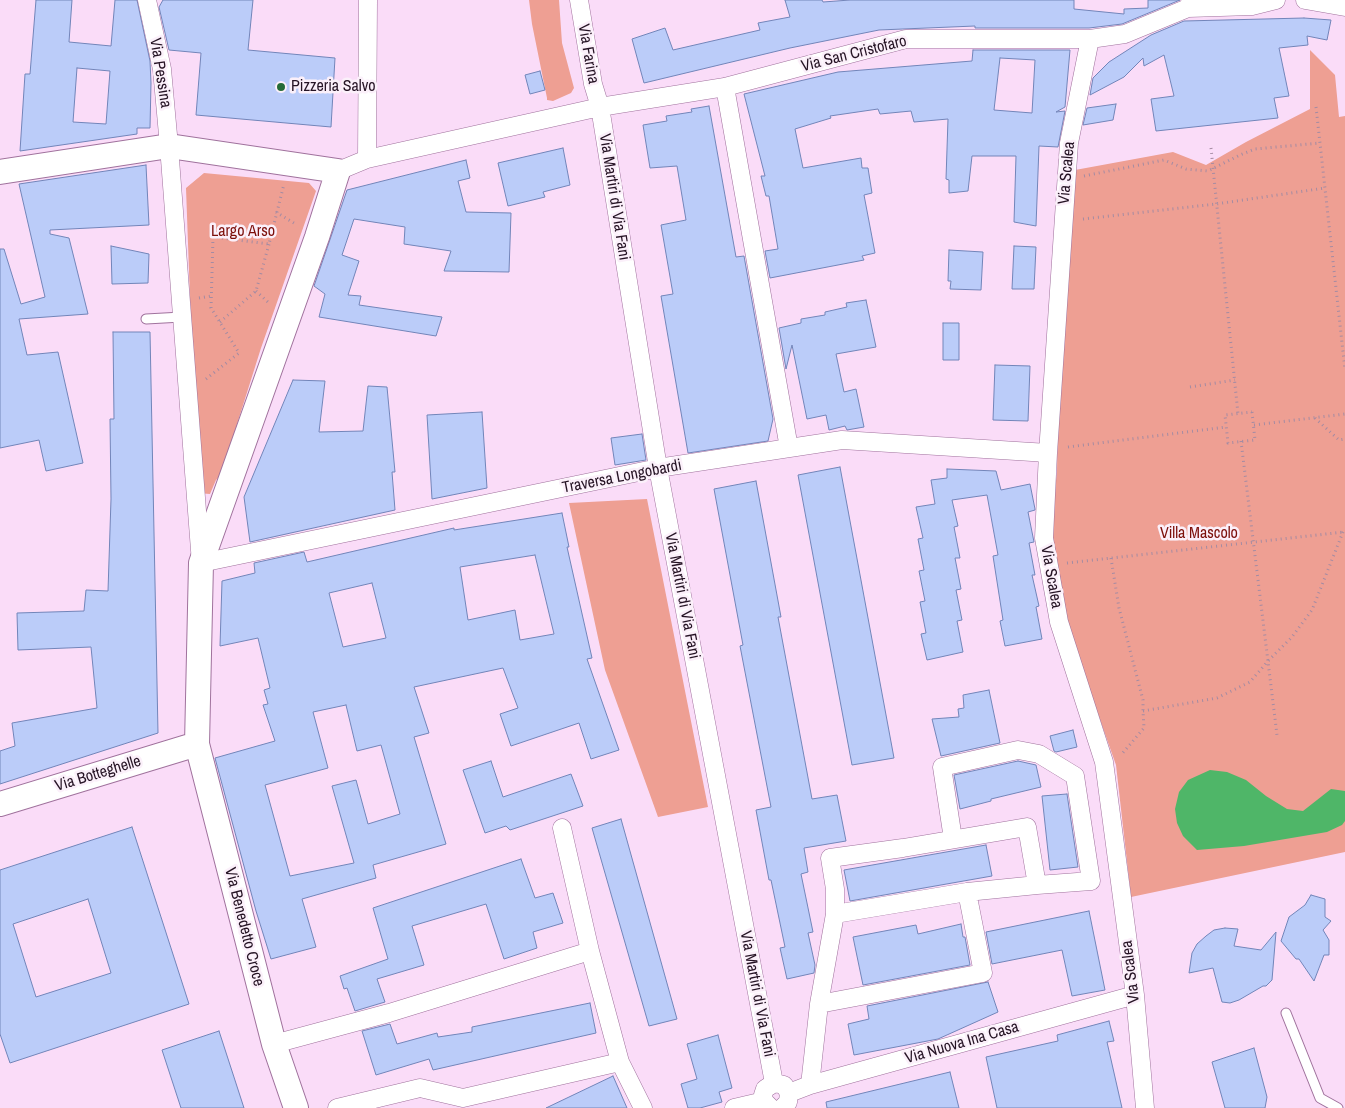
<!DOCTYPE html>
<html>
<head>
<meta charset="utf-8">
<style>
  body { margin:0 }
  canvas { display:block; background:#fadcf8 }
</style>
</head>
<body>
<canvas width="1345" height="1108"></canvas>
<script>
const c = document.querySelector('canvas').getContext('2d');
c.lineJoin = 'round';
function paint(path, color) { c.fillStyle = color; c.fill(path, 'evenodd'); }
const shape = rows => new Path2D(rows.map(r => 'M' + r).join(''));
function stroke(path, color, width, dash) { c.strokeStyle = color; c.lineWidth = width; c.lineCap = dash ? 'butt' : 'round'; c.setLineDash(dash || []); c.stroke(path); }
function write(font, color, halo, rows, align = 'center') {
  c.font = font + ' "Archivo Narrow",sans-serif'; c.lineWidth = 5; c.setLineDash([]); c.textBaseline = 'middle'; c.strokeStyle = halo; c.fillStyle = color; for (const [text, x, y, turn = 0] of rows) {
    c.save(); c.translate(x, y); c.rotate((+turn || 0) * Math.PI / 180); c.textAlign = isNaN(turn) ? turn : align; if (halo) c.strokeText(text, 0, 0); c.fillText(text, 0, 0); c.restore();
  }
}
paint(shape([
  [529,0,559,0,562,43,574,88,571,93,553,101,547,100,547,98,532,24],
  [1310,50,1335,75,1339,117,1345,116,1345,852,1131,897,1116,765,1074,646,1055,569,1050,533,1057,472,1058,392,1075,170,1173,152,1206,165,1246,142,1310,109],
  [204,173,309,183,316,191,261,348,221,475,216,480,210,494,197,493,186,188],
  [647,499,708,807,658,817,605,670,569,503]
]), '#ee9f93');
paint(shape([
  [1210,770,1227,772,1246,780,1266,796,1287,809,1303,811,1331,789,1345,791,1345,821,1342,825,1327,832,1244,846,1197,850,1183,836,1177,823,1175,809,1179,792,1188,780]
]), '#4fb668');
const building = shape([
  [36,0,72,0,69,42,111,46,115,0,137,0,150,61,151,83,150,128,137,128,137,134,20,151,25,74,30,74,36,0],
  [77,68,110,71,106,124,73,122,77,68],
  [163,0,253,0,248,50,335,58,331,127,196,115,201,53,169,50,159,7,163,0],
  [785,0,822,0,823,2,850,0,1074,0,1074,9,1124,14,1124,9,1148,8,1148,0,1180,0,1122,24,1089,28,975,28,975,26,879,30,790,48,644,83,632,39,665,28,673,50,760,30,758,23,790,17,785,0],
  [1304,18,1331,20,1327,40,1307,36,1308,45,1279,48,1289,96,1274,98,1278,118,1156,131,1151,99,1174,96,1164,55,1144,66,1143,58,1124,77,1090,95,1093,78,1109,62,1151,35,1184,21,1304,18],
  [973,50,1070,50,1065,107,1056,112,1065,111,1058,147,1039,146,1036,226,1014,222,1016,156,972,156,968,191,949,193,949,180,946,179,948,119,914,122,911,111,880,114,878,109,830,116,831,118,795,129,803,168,861,158,862,168,868,168,872,193,864,195,875,253,862,256,864,260,770,278,765,251,778,249,769,196,766,196,761,176,765,176,744,94,838,72,972,61,973,50],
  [1000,58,1035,60,1032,113,994,110,1000,58],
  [540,71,545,90,530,94,525,75,540,71],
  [1116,104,1113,120,1083,125,1087,108,1116,104],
  [709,106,736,257,744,256,773,419,768,441,688,453,661,296,673,294,661,225,686,220,677,166,650,168,643,125,667,121,666,116,692,112,691,109,709,106],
  [563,148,570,185,543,192,545,197,508,206,498,163,563,148],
  [466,160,470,178,458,181,466,212,511,213,509,272,444,271,451,251,404,244,405,227,354,219,342,255,359,261,348,295,361,296,359,305,442,317,436,336,319,317,325,294,314,286,347,190,466,160],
  [146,165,149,225,50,230,50,234,69,238,88,314,19,319,27,355,58,352,83,463,46,471,39,440,0,448,0,249,4,249,21,304,45,297,19,184,146,165],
  [111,246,149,254,148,283,112,284,111,246],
  [1014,246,1036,247,1034,289,1012,289,1014,246],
  [949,250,983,252,981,290,950,289,951,281,948,281,949,250],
  [866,300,876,347,836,354,844,392,856,389,864,427,847,430,845,426,829,430,826,415,807,419,792,345,786,369,779,328,801,323,801,319,825,315,825,312,847,307,846,303,866,300],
  [943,323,959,323,959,360,943,360,943,323],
  [113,332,150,332,158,733,0,784,0,751,15,746,12,723,97,708,91,647,18,650,17,613,84,611,86,590,108,591,111,499,110,419,114,419,113,332],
  [995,365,1030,366,1028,421,993,420,995,365],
  [293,380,325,381,319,432,363,431,368,386,387,387,395,472,392,472,395,510,250,542,244,497,293,380],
  [482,412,487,488,432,499,427,415,482,412],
  [642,434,646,460,615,465,611,438,642,434],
  [840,467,894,758,852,765,798,475,840,467],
  [947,469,996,471,1001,490,1030,484,1035,509,1035,510,1028,512,1034,542,1029,543,1035,575,1032,575,1039,606,1036,607,1042,639,1005,646,1000,621,1003,620,993,556,998,555,987,495,952,500,958,526,954,527,960,558,955,558,961,589,956,590,962,620,957,621,963,652,927,660,921,634,926,633,920,602,925,601,919,571,924,570,918,539,923,538,916,507,935,504,931,480,947,478,947,469],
  [756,481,781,617,778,617,812,799,837,795,846,841,804,848,808,872,801,874,813,932,808,933,815,965,814,973,787,979,780,948,785,947,771,880,769,880,756,810,771,807,740,646,743,645,714,489,756,481],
  [562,513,569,547,567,547,592,658,587,659,619,750,591,759,579,723,511,746,500,714,518,708,503,668,414,687,429,733,414,737,446,844,373,865,376,878,302,899,316,947,271,959,256,911,215,758,275,741,263,705,268,704,264,690,270,688,258,638,220,646,222,581,255,573,254,563,304,552,307,562,454,528,454,530,562,513],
  [535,555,554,634,520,640,515,610,468,620,460,567,535,555],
  [372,583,386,638,343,647,329,593,372,583],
  [346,705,357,751,381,745,400,814,368,824,356,780,332,786,354,863,290,876,265,785,328,768,313,712,346,705],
  [989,690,1000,743,941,756,932,719,959,717,958,709,964,708,963,695,989,690],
  [1073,730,1077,747,1056,752,1054,751,1050,736,1073,730],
  [491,761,503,797,571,774,583,806,510,830,506,826,485,833,463,770,491,761],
  [1018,761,1036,765,1041,787,991,799,991,801,960,809,954,775,1018,761],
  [1067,794,1078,867,1050,870,1042,796,1067,794],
  [621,819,677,1019,649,1026,592,828,621,819],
  [132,827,189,1004,10,1063,0,1034,0,870,132,827],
  [88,899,111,973,36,997,13,924,88,899],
  [986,845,992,876,850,901,844,870,986,845],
  [521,859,535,898,553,893,563,923,533,932,537,948,504,959,486,904,412,926,424,965,377,979,385,1002,355,1011,347,988,344,989,340,976,388,959,373,908,521,859],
  [1311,895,1325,899,1325,917,1331,921,1323,930,1329,940,1329,955,1324,955,1314,981,1299,959,1296,959,1281,941,1289,917,1305,905,1311,895],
  [1089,911,1105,990,1072,996,1062,950,992,964,986,932,1089,911],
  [961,924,963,937,965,937,970,965,863,985,853,937,916,925,918,934,961,924],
  [1225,928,1238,929,1234,946,1261,950,1276,932,1272,980,1266,986,1263,986,1239,1000,1230,1003,1222,1002,1213,968,1189,973,1192,953,1197,944,1206,936,1214,930,1225,928],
  [988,982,998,1012,938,1039,854,1055,848,1024,869,1019,867,1006,988,982],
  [590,1003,596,1033,433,1070,429,1059,376,1075,362,1031,390,1024,397,1044,437,1033,438,1037,472,1032,472,1027,590,1003],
  [1109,1021,1114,1041,1107,1042,1122,1108,997,1108,986,1057,1058,1041,1057,1035,1109,1021],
  [219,1031,244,1108,181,1108,162,1050,219,1031],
  [718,1035,732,1088,719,1092,722,1102,700,1108,688,1108,681,1084,697,1079,687,1044,718,1035],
  [1254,1048,1267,1097,1265,1108,1225,1108,1212,1062,1254,1048],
  [950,1072,959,1108,827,1108,826,1102,950,1072],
  [613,1076,627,1108,546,1108,613,1076]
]);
paint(building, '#bbccf9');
stroke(building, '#7285b9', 1);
const lane = shape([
  [146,319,182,317],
  [1286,1013,1320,1098,1338,1108]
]);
const street = shape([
  [147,0,162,69,169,146,201,563,658,468,842,440,1048,453],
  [579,0,593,84,600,107,658,468,774,1083],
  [1305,0,1345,7],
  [1188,8,1252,6,1276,0],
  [1090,39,1069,143,1048,453,1044,538,1059,622,1104,762,1135,995,1145,1108],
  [725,87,789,448],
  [367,159,368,0],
  [338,171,367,159,600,107,725,87,906,39,1090,39,1125,34,1188,8,1191,0],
  [562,828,590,951,620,1062,643,1108],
  [953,839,942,767,1018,750,1039,754,1075,776,1091,881,1037,885],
  [819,1004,983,973,967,892],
  [274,1044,389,1013,590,951],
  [810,1085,819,1004,835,914,835,889,830,858,903,848,1027,827,1037,885,967,892,835,914],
  [789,1093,810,1085,1135,995],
  [337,1108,420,1088,463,1098,620,1062],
  [734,1108,764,1101],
  [771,1108,764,1101,763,1095,765,1089,774,1083,784,1085,789,1093,788,1102,782,1108]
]);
const secondary = shape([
  [0,172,169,146,338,171,317,237,201,563,197,744,274,1044,296,1108],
  [0,804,197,744]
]);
stroke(lane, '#a0729d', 11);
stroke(street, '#a0729d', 19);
stroke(secondary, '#a0729d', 26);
stroke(shape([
  [1316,107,1345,370],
  [1211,148,1238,414],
  [1084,176,1164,160,1186,169,1208,171,1240,155,1255,149,1320,143],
  [276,212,297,225],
  [1083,219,1216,204,1325,188],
  [256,291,270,304],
  [199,298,211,296],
  [220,322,256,291,269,244],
  [206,379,239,353,211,308,213,237,269,244,284,184],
  [1190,387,1235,380],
  [1252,412,1255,440,1228,443,1225,415,1252,412],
  [1315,418,1339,440,1345,439],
  [1254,425,1345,414],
  [1241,441,1277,735],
  [1068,447,1226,427],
  [1111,558,1119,608,1143,700,1143,711,1144,728,1121,755],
  [1067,563,1344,532],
  [1143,711,1217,698,1250,682,1268,661,1292,637,1312,610,1343,532,1345,530]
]), '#a48ba2', 3, [1, 4]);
stroke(lane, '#fff', 9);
stroke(street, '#fff', 18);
stroke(secondary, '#fff', 24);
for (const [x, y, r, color] of [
  [281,87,5,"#256b37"]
]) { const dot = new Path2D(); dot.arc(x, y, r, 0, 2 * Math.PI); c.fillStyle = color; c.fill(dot); stroke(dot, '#fbf0fa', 2); }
write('16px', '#251324', '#fbf0fa', [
  ["Via Farina",588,54,80],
  ["Via San Cristofaro",854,54,-14],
  ["Via Pessina",160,73,81],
  ["Via Scalea",1067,173,-85],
  ["Via Martiri di Via Fani",614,197,81],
  ["Traversa Longobardi",622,477,-11],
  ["Via Scalea",1051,577,80],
  ["Via Martiri di Via Fani",682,596,79],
  ["Via Botteghelle",98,774,-17],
  ["Via Benedetto Croce",244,927,76],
  ["Via Scalea",1131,972,-97],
  ["Via Martiri di Via Fani",757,994,79],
  ["Via Nuova Ina Casa",962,1043,-16]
]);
write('16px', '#251324', '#fbf0fa', [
  ["Pizzeria Salvo",291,87]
], 'left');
write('16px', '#7c0f0a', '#fbf0fa', [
  ["Largo Arso",243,232],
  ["Villa Mascolo",1199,534]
]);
</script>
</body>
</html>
